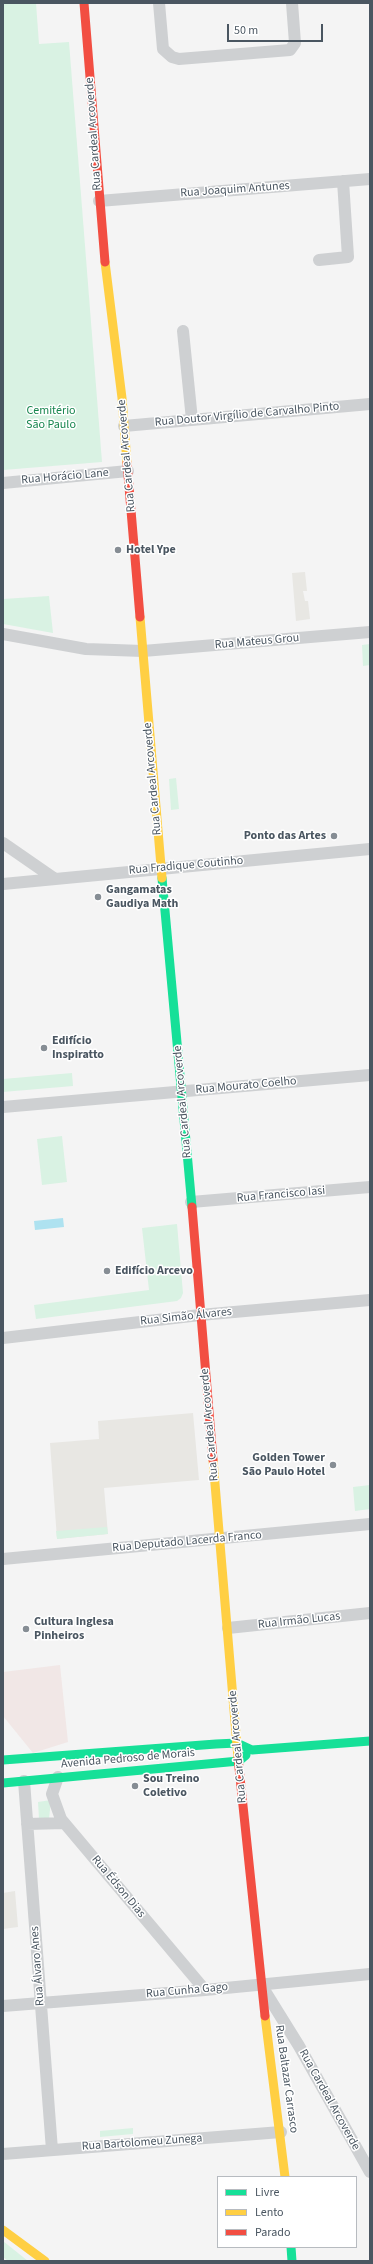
<!DOCTYPE html>
<html>
<head>
<meta charset="utf-8">
<style>
  body { margin:0 }
  #map { position:relative; width:373px; height:2264px; overflow:hidden; background:#f4f4f4; font-family:"Source Sans 3",sans-serif }
  canvas { display:block }
  .frame { position:absolute; inset:0; border:4px solid #4a5661; pointer-events:none }
  .legend { position:absolute; left:217px; top:2176px; width:140px; height:72px; box-sizing:border-box; background:#fff; border:1px solid #b7bbc0; margin:0; padding:5px 7px; list-style:none; font-size:12px; color:#4a5661 }
  .legend li { display:flex; align-items:center; gap:8px; height:20px }
  .legend b { width:20px; border:1px solid #b7bbc0 }
  .scale { position:absolute; left:227px; top:24px; width:96px; height:18px; box-sizing:border-box; border:2px solid #4a5661; border-top:0; padding-left:5px; font-size:12px; line-height:14px; white-space:nowrap; color:#4a5661; -webkit-text-stroke:3px #fff; paint-order:stroke }
</style>
</head>
<body>
<div id="map">
<canvas width="373" height="2264"></canvas>
<div class="frame"></div>
<ul class="legend">
<li><b style="height:5px;background:#16e098"></b>Livre</li>
<li><b style="height:5px;background:#ffcf43"></b>Lento</li>
<li><b style="height:5px;background:#f24e42"></b>Parado</li>
</ul>
<div class="scale">50 m</div>
</div>
<script>
const c = document.querySelector('canvas').getContext('2d');
c.lineJoin = 'round';
function paint(path, color) { c.fillStyle = color; c.fill(path, 'evenodd'); }
const shape = rows => new Path2D(rows.map(r => 'M' + r).join(''));
function stroke(path, color, width, dash) { c.strokeStyle = color; c.lineWidth = width; c.lineCap = dash ? 'butt' : 'round'; c.setLineDash(dash || []); c.stroke(path); }
function write(font, color, halo, rows, align = 'center') {
  c.font = font + ' "Source Sans 3",sans-serif'; c.lineWidth = 3; c.setLineDash([]); c.textBaseline = 'middle'; c.strokeStyle = halo; c.fillStyle = color; for (const [text, x, y, turn = 0] of rows) {
    c.save(); c.translate(x, y); c.rotate((+turn || 0) * Math.PI / 180); c.textAlign = isNaN(turn) ? turn : align; if (halo) c.strokeText(text, 0, 0); c.fillText(text, 0, 0); c.restore();
  }
}
paint(shape([
  [305,572,307,591,303,591,305,601,308,601,310,619,296,621,292,573],
  [193,1413,199,1480,104,1488,108,1534,57,1539,50,1443,99,1439,98,1421],
  [15,1891,18,1927,3,1929,3,1893]
]), '#e8e7e3');
paint(shape([
  [60,1665,68,1742,33,1753,3,1716,3,1672]
]), '#f1e7e6');
paint(shape([
  [3,3,36,3,39,44,69,42,102,462,3,470],
  [49,596,53,633,3,624,3,599],
  [370,644,370,665,363,666,362,645],
  [176,778,179,809,171,810,169,779],
  [72,1073,73,1086,3,1092,3,1079],
  [62,1136,67,1182,42,1185,37,1139],
  [177,1224,183,1293,181,1298,177,1301,36,1319,34,1305,149,1290,142,1228],
  [370,1485,370,1509,355,1511,353,1487],
  [107,1527,108,1534,57,1539,56,1531],
  [51,1800,49,1819,39,1819,38,1802],
  [133,2128,133,2134,100,2137,100,2131],
  [3,2241,28,2261,8,2261,3,2257]
]), '#d9f2e3');
paint(shape([
  [63,1218,64,1227,35,1230,34,1221]
]), '#aee2f0');
stroke(shape([
  [159,3,163,49,172,57,179,59,290,50,295,43,292,3],
  [99,201,370,179],
  [319,260,348,257,343,181],
  [183,331,192,420],
  [124,426,370,404],
  [3,483,128,471],
  [3,634,86,649,143,651,370,632],
  [3,843,55,879],
  [3,884,370,849],
  [3,1107,370,1075],
  [191,1202,370,1187],
  [3,1338,200,1315,370,1300],
  [3,1559,370,1524],
  [228,1628,370,1613],
  [58,1777,52,1794,61,1819,205,1990],
  [24,1781,52,2150],
  [27,1824,64,1823],
  [263,1988,299,2046,370,2172],
  [3,2006,205,1990,370,1974],
  [3,2154,281,2132]
]), '#ced0d2', 12);
stroke(shape([
  [162,878,192,1207],
  [3,1760,216,1744,237,1743,252,1750,370,1741],
  [3,1783,239,1761,246,1755],
  [291,2247,292,2261]
]), '#16e098', 9);
stroke(shape([
  [105,262,122,398,127,463],
  [140,617,162,878],
  [213,1460,238,1758],
  [265,2016,285,2177],
  [3,2230,45,2261]
]), '#ffcf43', 9);
stroke(shape([
  [84,3,105,262],
  [127,463,140,617],
  [192,1207,213,1460],
  [238,1758,265,2016]
]), '#f24e42', 9);
for (const [x, y, r, color] of [
  [118,550,4,"#868d94"],
  [334,836,4,"#868d94"],
  [98,897,4,"#868d94"],
  [44,1048,4,"#868d94"],
  [107,1271,4,"#868d94"],
  [333,1465,4,"#868d94"],
  [26,1629,4,"#868d94"],
  [135,1786,4,"#868d94"]
]) { const dot = new Path2D(); dot.arc(x, y, r, 0, 2 * Math.PI); c.fillStyle = color; c.fill(dot); stroke(dot, '#fff', 1.5); }
write('12px', '#4a5661', '#fff', [
  ["Rua Cardeal Arcoverde",94,134,-94],
  ["Rua Joaquim Antunes",235,190,-4],
  ["Rua Doutor Virgílio de Carvalho Pinto",247,415,-5],
  ["Rua Cardeal Arcoverde",127,456,-95],
  ["Rua Horácio Lane",65,477,-5],
  ["Rua Mateus Grou",257,642,-5],
  ["Rua Cardeal Arcoverde",153,779,-95],
  ["Rua Fradique Coutinho",186,866,-5],
  ["Rua Mourato Coelho",246,1086,-5],
  ["Rua Cardeal Arcoverde",183,1102,-95],
  ["Rua Francisco Iasi",281,1195,-5],
  ["Rua Simão Álvares",186,1317,-6],
  ["Rua Cardeal Arcoverde",210,1425,-95],
  ["Rua Deputado Lacerda Franco",187,1542,-5],
  ["Rua Irmão Lucas",299,1621,-6],
  ["Rua Cardeal Arcoverde",238,1747,-95],
  ["Avenida Pedroso de Morais",128,1759,-5],
  ["Rua Édson Dias",118,1887,50],
  ["Rua Álvaro Anes",38,1966,-94],
  ["Rua Cunha Gago",187,1991,-5],
  ["Rua Baltazar Carrasco",286,2079,82],
  ["Rua Cardeal Arcoverde",329,2100,61],
  ["Rua Bartolomeu Zunega",142,2143,-4]
]);
write('12px', '#17864f', '#fff', [
  ["Cemitério",51,411],
  ["São Paulo",51,425]
]);
write('bold 12px', '#4a5661', '#fff', [
  ["Hotel Ype",126,550],
  ["Ponto das Artes",326,836,"right"],
  ["Gangamatas",106,890],
  ["Gaudiya Math",106,904],
  ["Edifício",52,1041],
  ["Inspiratto",52,1055],
  ["Edifício Arcevo",115,1271],
  ["Golden Tower",325,1458,"right"],
  ["São Paulo Hotel",325,1472,"right"],
  ["Cultura Inglesa",34,1622],
  ["Pinheiros",34,1636],
  ["Sou Treino",143,1779],
  ["Coletivo",143,1793]
], 'left');
</script>
</body>
</html>
